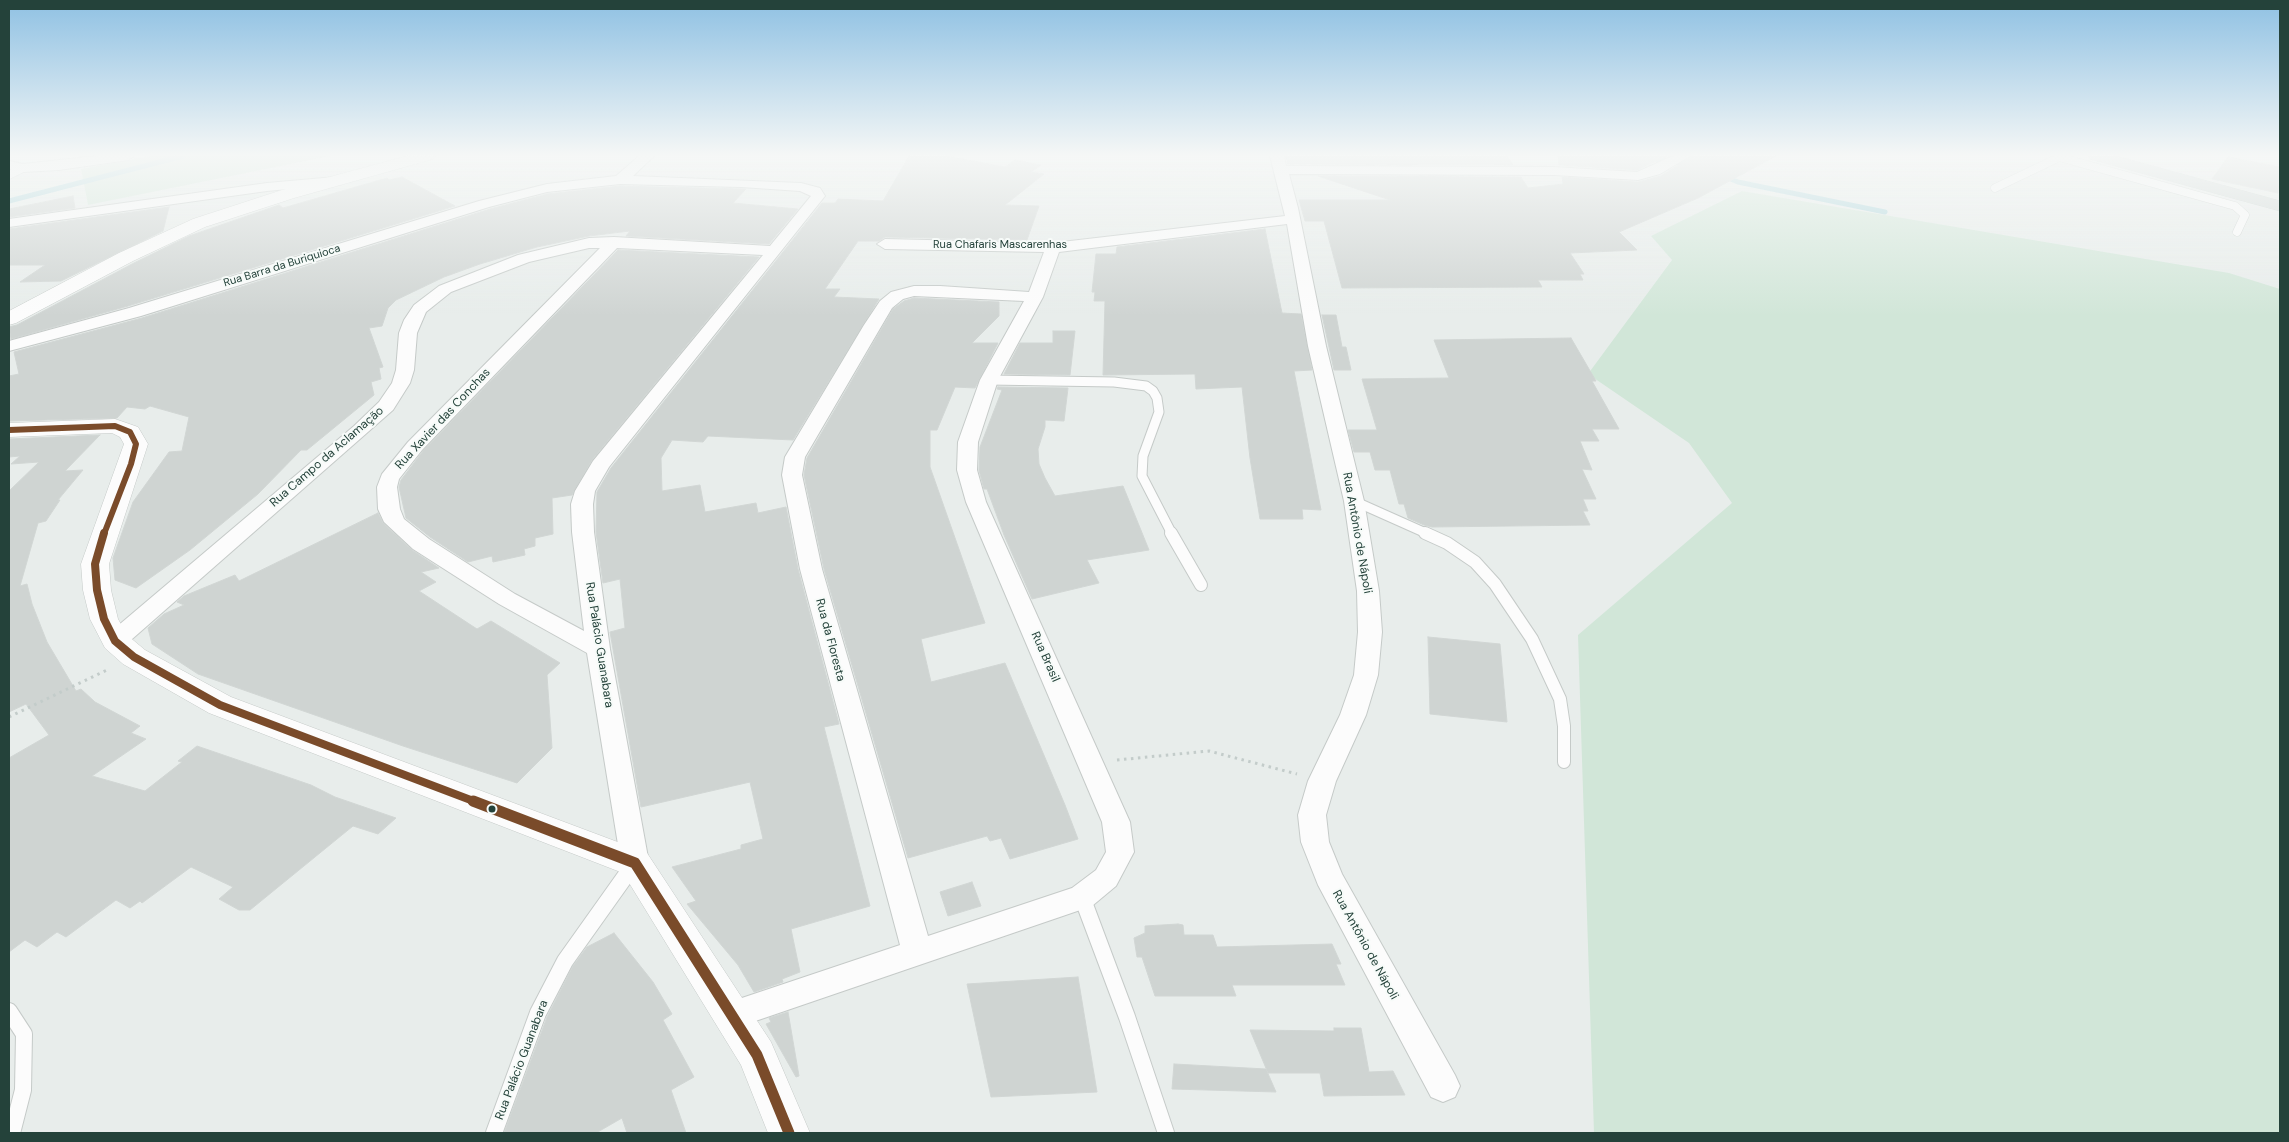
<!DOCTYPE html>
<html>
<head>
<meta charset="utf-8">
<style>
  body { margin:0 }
  #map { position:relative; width:2289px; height:1142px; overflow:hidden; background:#e8edeb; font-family:"DM Sans",sans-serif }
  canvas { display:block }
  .frame { position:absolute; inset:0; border:10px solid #24423a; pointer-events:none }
</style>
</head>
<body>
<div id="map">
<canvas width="2289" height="1142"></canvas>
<div class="frame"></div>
</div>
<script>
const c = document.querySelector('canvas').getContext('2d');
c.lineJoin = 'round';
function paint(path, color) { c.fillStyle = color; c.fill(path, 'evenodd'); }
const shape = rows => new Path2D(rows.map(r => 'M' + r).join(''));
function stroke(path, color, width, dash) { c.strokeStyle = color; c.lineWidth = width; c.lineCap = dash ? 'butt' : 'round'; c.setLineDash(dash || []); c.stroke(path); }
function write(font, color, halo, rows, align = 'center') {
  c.font = font + ' "DM Sans",sans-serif'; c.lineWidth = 4; c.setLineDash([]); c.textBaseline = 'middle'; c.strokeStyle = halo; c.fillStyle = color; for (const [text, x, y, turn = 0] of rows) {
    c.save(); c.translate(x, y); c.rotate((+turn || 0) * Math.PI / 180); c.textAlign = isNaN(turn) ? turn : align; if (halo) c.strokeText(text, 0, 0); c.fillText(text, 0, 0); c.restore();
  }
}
paint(shape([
  [150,156,330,156,88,205,81,169],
  [1742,191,2229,273,2280,289,2280,1133,1594,1133,1578,635,1732,503,1689,443,1588,374,1672,260,1651,236]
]), '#d1e6d8');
stroke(shape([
  [1651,159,1692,164],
  [1723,176,1738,182,1885,212],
  [9,201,183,156]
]), '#a9d4db', 5);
const building = shape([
  [909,156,946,156,1005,167,1015,160,1041,165,1031,172,1044,174,1005,205,1039,206,1027,240,885,237,879,241,858,241,825,289,840,289,834,297,879,299,793,440,708,436,703,442,672,440,661,458,662,491,700,485,705,512,756,503,758,513,786,507,798,569,839,724,824,727,870,906,791,929,800,972,782,979,783,982,754,992,738,965,687,904,696,901,672,867,741,849,741,845,763,839,750,782,641,807,610,632,625,628,620,579,603,583,596,532,597,492,611,468,822,203,835,203,838,199,883,201,909,156],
  [1286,156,1507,156,1513,165,1288,164,1286,156],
  [1558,156,1667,156,1637,170,1559,165,1558,156],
  [1692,156,1776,156,1698,198,1619,232,1637,250,1570,253,1584,274,1580,274,1583,280,1538,280,1542,287,1342,288,1324,221,1305,221,1299,200,1390,200,1318,176,1521,177,1528,188,1563,184,1562,177,1638,182,1661,176,1692,156],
  [2228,157,2280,167,2278,193,2212,179,2228,157],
  [402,177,455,206,128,306,11,339,9,327,17,325,134,263,189,236,279,205,283,208,387,178,389,180,402,177],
  [620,186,746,189,733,203,798,209,769,244,626,236,630,231,589,236,537,247,480,264,444,277,396,300,388,308,382,326,369,328,383,367,379,368,381,379,371,382,374,395,307,450,301,450,258,494,190,550,136,588,115,580,113,558,133,502,169,452,182,451,189,417,150,406,145,409,127,407,117,418,9,421,9,376,19,374,14,352,142,318,490,209,547,194,620,186],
  [73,196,75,208,9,217,9,209,73,196],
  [169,207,163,231,61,281,20,282,45,265,9,265,9,229,169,207],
  [1265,229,1282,313,1301,314,1312,370,1294,371,1321,510,1302,509,1303,519,1260,519,1250,458,1242,387,1196,389,1195,374,1103,375,1105,301,1094,301,1095,292,1092,292,1096,254,1116,254,1117,247,1265,229],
  [618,250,759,257,592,460,572,495,552,498,553,534,535,538,535,546,524,549,525,555,493,562,492,556,468,562,430,537,406,518,399,487,401,480,423,451,618,250],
  [914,298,999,302,999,316,972,343,998,343,975,388,955,387,937,430,930,430,930,467,985,623,921,639,931,682,1005,663,1065,805,1078,839,1010,859,1001,838,990,841,987,836,908,858,824,569,804,475,807,458,893,309,904,301,914,298],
  [1322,315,1336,315,1342,347,1346,347,1351,370,1334,370,1322,315],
  [1053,331,1075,331,1070,375,1004,374,1020,343,1053,343,1053,331],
  [1571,338,1596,381,1592,381,1619,429,1592,429,1599,441,1580,441,1592,470,1582,469,1596,499,1583,499,1588,511,1583,511,1590,525,1432,527,1424,525,1408,518,1404,504,1399,504,1390,470,1375,470,1370,452,1354,452,1348,430,1377,430,1362,379,1449,378,1434,340,1571,338],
  [998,387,1068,388,1064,421,1045,420,1045,427,1038,449,1039,464,1045,478,1055,496,1123,486,1149,550,1087,560,1099,583,1032,599,1004,535,987,489,984,489,979,470,980,447,1002,390,997,389,998,387],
  [100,435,65,471,83,470,58,500,60,500,46,521,38,523,20,586,27,584,32,604,47,642,76,691,81,689,95,702,140,726,131,733,146,739,92,776,145,791,182,762,178,761,197,746,311,785,335,797,396,818,378,834,353,826,250,910,239,910,219,899,233,887,191,867,142,903,140,901,130,908,116,900,66,937,57,932,37,947,25,940,9,952,9,758,49,735,26,704,9,712,9,491,39,462,11,464,20,456,9,457,9,439,100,435],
  [378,513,383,523,412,550,439,568,421,572,436,582,419,591,477,629,491,621,560,663,547,675,552,748,517,783,403,746,198,674,152,644,148,628,164,614,184,605,177,602,184,596,235,575,239,581,378,513],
  [1428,637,1500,644,1507,722,1430,714,1428,637],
  [972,882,981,906,948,916,940,892,972,882],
  [1178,924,1183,925,1184,935,1213,935,1217,947,1332,944,1341,964,1336,964,1345,985,1232,985,1236,996,1155,996,1142,957,1137,957,1134,938,1145,933,1145,926,1178,924],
  [614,933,653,982,672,1014,663,1020,694,1077,671,1090,686,1133,627,1133,622,1118,596,1133,504,1133,547,1017,573,966,587,947,614,933],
  [1078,977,1097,1092,991,1097,967,984,1078,977],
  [788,1012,799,1076,796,1077,766,1024,771,1022,769,1018,788,1012],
  [1334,1028,1361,1028,1369,1072,1393,1071,1405,1095,1324,1096,1320,1073,1268,1073,1250,1030,1334,1031,1334,1028],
  [1174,1064,1266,1069,1276,1092,1172,1089,1174,1064]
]);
paint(building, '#cfd4d2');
stroke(building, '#d1d6d4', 1);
const serviceFar3 = shape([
  [2059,157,2235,206,2245,215,2237,232],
  [9,175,23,168],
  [1995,188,2062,156]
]);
const serviceFar2 = shape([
  [989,380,1114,382,1146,386,1153,391,1157,398,1159,412,1143,456,1142,476,1172,534],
  [1354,501,1428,534]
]);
const serviceFar1 = shape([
  [1171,533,1201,585],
  [1425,533,1447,543,1475,562,1495,584,1532,639,1560,699,1564,726,1564,762]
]);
const service = shape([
  [1082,897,1127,1017,1166,1133],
  [9,1011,24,1034,23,1090,12,1133],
  [494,1133,538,1013,565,961,634,864]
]);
const minor = shape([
  [97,156,134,156,128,160,59,170,23,172,9,169,9,161,23,164,97,156],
  [639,156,654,156,633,176,801,183,820,188,825,196,609,467,595,491,593,504,594,532,610,649,649,863,645,871,635,875,625,871,621,863,587,653,499,604,413,549,384,522,378,509,377,487,382,474,408,442,600,248,589,248,529,262,451,292,426,312,417,333,414,370,410,383,393,410,123,647,115,649,107,647,103,641,107,635,354,426,379,402,392,383,396,370,399,333,404,320,414,305,439,286,518,255,589,238,614,237,770,246,811,196,800,191,741,187,620,184,547,192,489,207,141,316,9,351,9,341,129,308,479,201,547,184,616,176,639,156],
  [617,248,763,255,593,461,575,491,571,504,572,532,584,631,515,594,429,539,404,519,400,509,397,487,399,479,422,450,617,248],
  [1270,156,1284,156,1286,166,1554,167,1637,172,1673,156,1690,156,1660,174,1638,180,1554,175,1289,174,1298,208,1326,346,1364,501,1379,591,1382,632,1378,675,1366,715,1336,781,1326,815,1329,842,1342,874,1455,1075,1460,1086,1455,1097,1443,1102,1431,1097,1318,885,1301,842,1298,815,1308,781,1340,715,1354,675,1358,632,1357,591,1344,501,1308,346,1287,224,1059,252,1043,297,998,380,978,442,977,470,986,502,1130,822,1134,852,1116,886,1092,906,732,1029,721,1025,716,1015,721,1005,900,945,800,569,782,475,785,457,864,325,880,301,891,292,914,286,940,286,1029,292,1044,252,885,249,877,244,885,239,1053,243,1285,216,1270,156],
  [914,296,1024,301,980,380,958,442,957,470,966,502,1102,822,1106,852,1096,870,1072,888,928,936,822,569,802,475,805,457,882,325,892,308,903,299,914,296],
  [335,177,342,181,340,184,267,191,9,227,9,219,267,183,335,177]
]);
const tertiary = shape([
  [407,156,435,156,433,159,294,198,205,227,133,261,16,323,9,325,9,311,119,253,193,219,282,190,407,156],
  [115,419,138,427,148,444,109,564,111,590,118,619,127,635,145,650,231,697,647,853,771,1042,810,1133,768,1133,741,1065,623,873,209,713,123,664,105,648,90,619,83,590,81,564,124,444,120,437,112,433,9,437,9,423,115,419]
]);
const primary = shape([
  [2088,156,2116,156,2280,201,2280,211,2090,159,2088,156]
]);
stroke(serviceFar3, '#c5cac8', 9);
stroke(serviceFar2, '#c5cac8', 11);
stroke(serviceFar1, '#c5cac8', 14);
stroke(service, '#c5cac8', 18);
stroke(minor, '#c5cac8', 2);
stroke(tertiary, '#c5cac8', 1);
stroke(primary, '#c3ccc9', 1);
stroke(shape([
  [9,717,109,669],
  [1117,760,1209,751,1297,774]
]), '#c3ccca', 3, [2.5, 4.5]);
stroke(serviceFar3, '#fcfcfc', 8);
stroke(serviceFar2, '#fcfcfc', 9);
stroke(serviceFar1, '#fcfcfc', 12);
stroke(service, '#fcfcfc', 16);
paint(minor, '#fcfcfc');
paint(tertiary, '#fcfcfc');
paint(primary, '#cfd7d5');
stroke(shape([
  [9,430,115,426,130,432,136,444,131,464,104,534]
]), '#7a4b2a', 6);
stroke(shape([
  [104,533,95,564,97,590,104,619,115,641,134,657,220,705,476,802]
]), '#7a4b2a', 8);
stroke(shape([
  [473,801,635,863,757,1055,789,1133]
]), '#7a4b2a', 11);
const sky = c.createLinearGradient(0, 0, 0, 316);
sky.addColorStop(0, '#8fc1e3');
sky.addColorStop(0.49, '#f5f7f6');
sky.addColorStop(1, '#f5f7f600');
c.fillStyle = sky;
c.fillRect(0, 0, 2289, 316);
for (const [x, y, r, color] of [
  [492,809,4.5,"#24423a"]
]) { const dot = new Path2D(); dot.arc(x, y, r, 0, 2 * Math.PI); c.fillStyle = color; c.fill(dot); stroke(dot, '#f7fbf9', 2); }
write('11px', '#24423a', '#f7fbf9', [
  ["Rua Chafaris Mascarenhas",1000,245],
  ["Rua Barra da Buriquioca",282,266,-17]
]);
write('12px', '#24423a', '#f7fbf9', [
  ["Rua Xavier das Conchas",443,419,-47],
  ["Rua Campo da Aclamação",327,457,-41],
  ["Rua Antônio de Nápoli",1357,533,80],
  ["Rua da Floresta",830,640,75],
  ["Rua Palácio Guanabara",599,645,81],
  ["Rua Brasil",1045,657,66],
  ["Rua Antônio de Nápoli",1365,945,61],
  ["Rua Palácio Guanabara",522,1060,-69]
]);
</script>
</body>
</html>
